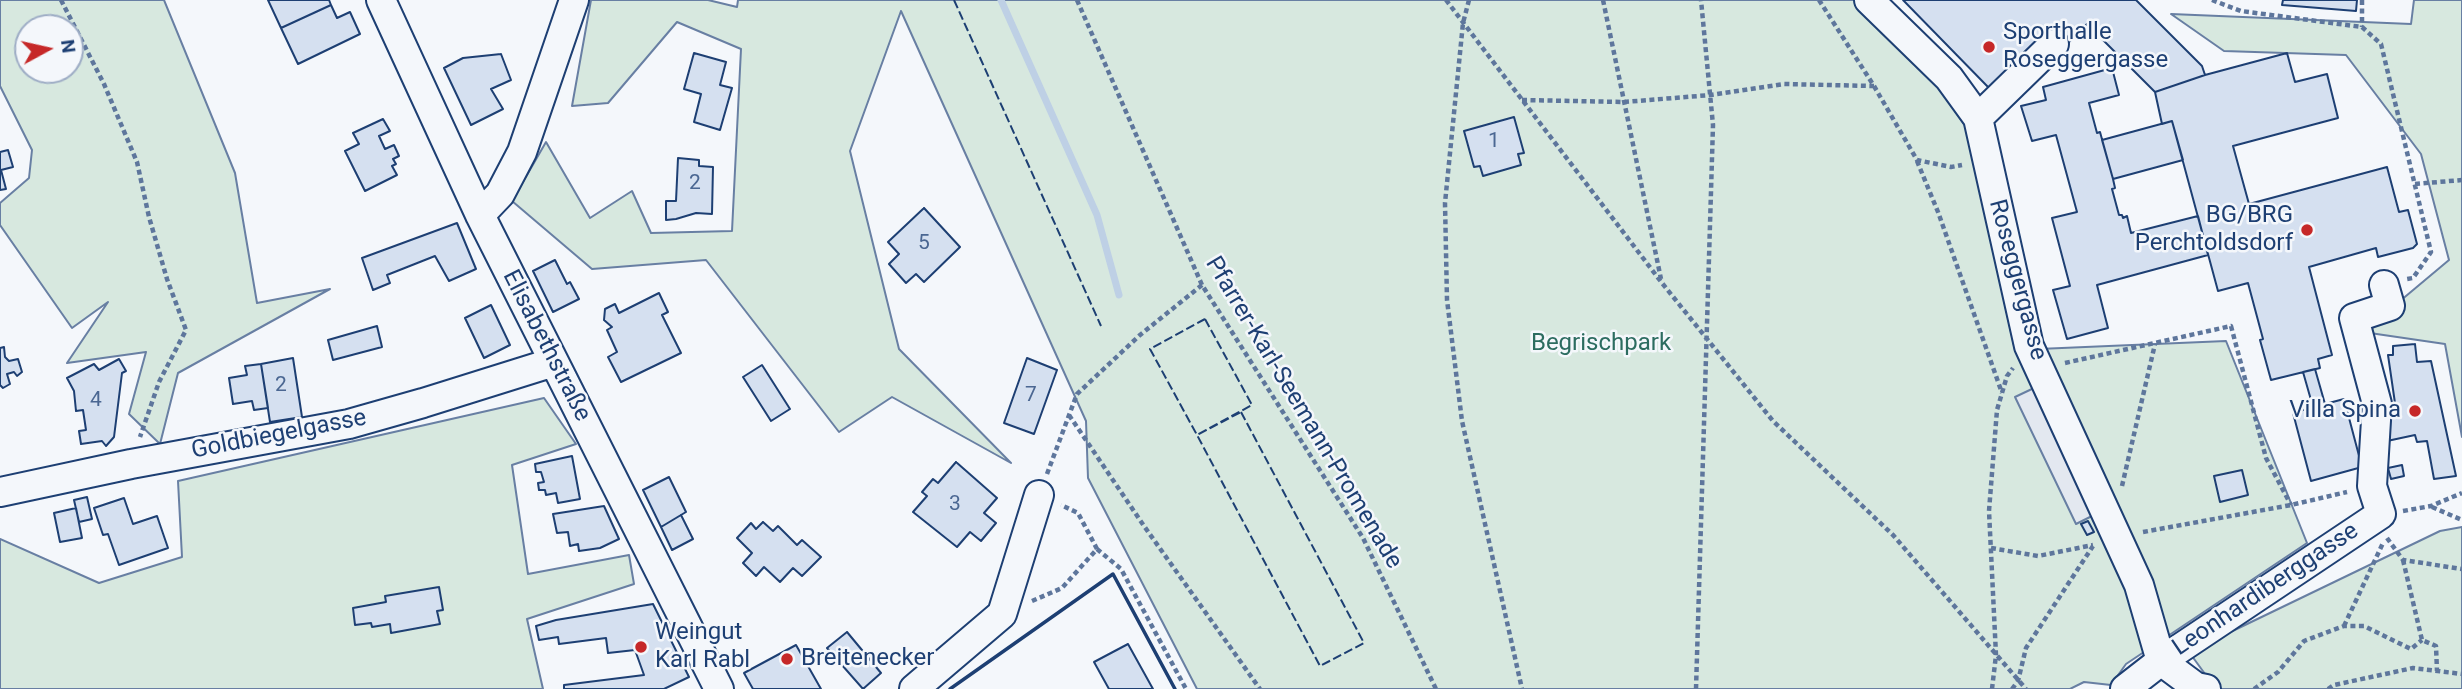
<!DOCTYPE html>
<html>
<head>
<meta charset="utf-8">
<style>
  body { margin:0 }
  #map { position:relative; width:2462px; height:689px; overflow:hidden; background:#f4f7fb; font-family:Roboto,sans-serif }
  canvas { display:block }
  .north { position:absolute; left:14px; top:14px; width:70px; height:70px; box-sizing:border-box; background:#f4f7fb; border:2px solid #9eadc5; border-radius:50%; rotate:82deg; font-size:19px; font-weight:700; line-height:28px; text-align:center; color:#1d3f73 }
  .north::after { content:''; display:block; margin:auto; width:24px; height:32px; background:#c62828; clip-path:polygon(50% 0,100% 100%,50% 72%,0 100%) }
</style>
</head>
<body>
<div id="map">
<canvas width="2462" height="689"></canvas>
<div class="north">N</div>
</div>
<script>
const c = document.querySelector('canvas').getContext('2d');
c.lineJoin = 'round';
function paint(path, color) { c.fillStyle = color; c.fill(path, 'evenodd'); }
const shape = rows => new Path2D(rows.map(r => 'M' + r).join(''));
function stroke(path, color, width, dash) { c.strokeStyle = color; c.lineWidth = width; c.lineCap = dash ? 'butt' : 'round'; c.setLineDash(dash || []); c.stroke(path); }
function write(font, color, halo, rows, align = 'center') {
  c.font = font + ' Roboto,sans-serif'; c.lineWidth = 5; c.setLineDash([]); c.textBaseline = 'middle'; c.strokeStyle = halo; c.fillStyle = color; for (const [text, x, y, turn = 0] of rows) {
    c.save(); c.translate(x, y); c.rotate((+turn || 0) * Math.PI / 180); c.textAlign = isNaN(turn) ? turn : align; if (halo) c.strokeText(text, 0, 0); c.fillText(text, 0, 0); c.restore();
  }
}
const green = shape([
  [0,0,164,0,235,173,257,303,330,289,178,373,160,444,129,414,146,352,67,363,108,302,72,328,0,225,0,203,29,178,32,150,0,86,0,0],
  [28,28,70,28,70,70,28,70,28,28],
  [591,0,708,0,737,7,738,0,1857,0,1938,86,1966,127,2015,350,2226,341,2307,543,2126,664,2111,685,2084,682,2070,689,1197,689,1088,478,1086,421,901,11,850,151,899,349,1011,463,892,397,839,432,706,260,592,269,512,201,546,142,590,218,632,191,651,233,732,231,741,49,677,22,608,103,572,106,591,0],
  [2414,0,2462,0,2462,437,2445,344,2363,332,2449,260,2421,154,2346,55,2224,51,2171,14,2411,24,2414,0],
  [544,398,576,444,512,465,528,574,629,555,634,584,527,619,543,689,0,689,0,539,99,583,182,557,178,481,544,398],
  [2462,527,2462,689,2216,689,2189,652,2440,531,2462,527]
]);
paint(green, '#d7e8df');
stroke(green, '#687fa3', 2);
const parking = shape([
  [2034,388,2094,515,2076,524,2015,397,2034,388]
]);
paint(parking, '#e3e8f0');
stroke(parking, '#687fa3', 2);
stroke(shape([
  [1001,0,1097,215,1119,295]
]), '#bed0e5', 7);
const building = shape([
  [268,0,329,0,331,5,281,28,268,0],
  [1903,0,2136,0,2202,66,2205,75,2155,92,2087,24,2061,50,2043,34,1989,88,1903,0],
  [2283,0,2357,0,2356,11,2282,5,2283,0],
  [331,5,337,18,350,12,360,34,298,64,281,28,331,5],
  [694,53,726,62,720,85,732,88,720,130,694,122,701,94,684,89,694,53],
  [2287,53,2295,82,2327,74,2338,118,2233,146,2249,204,2387,167,2399,212,2408,210,2417,244,2413,248,2378,257,2376,248,2309,267,2332,355,2318,359,2320,368,2271,380,2260,340,2263,339,2248,283,2218,291,2172,121,2162,124,2155,92,2205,75,2287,53],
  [501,54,511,80,491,89,503,109,471,125,444,68,463,58,501,54],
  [2112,68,2119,95,2089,103,2097,133,2100,132,2113,179,2115,188,2112,189,2119,215,2122,215,2123,218,2127,216,2131,233,2198,216,2208,255,2097,285,2108,328,2067,339,2053,290,2070,286,2052,218,2077,212,2056,135,2032,141,2021,106,2046,100,2043,87,2112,68],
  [1514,117,1524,153,1518,154,1521,165,1483,176,1480,166,1474,167,1464,131,1514,117],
  [383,119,390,131,379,136,385,149,394,145,399,156,393,159,396,164,392,166,397,175,365,191,345,151,359,144,353,133,383,119],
  [2172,121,2183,160,2113,179,2102,140,2172,121],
  [8,150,13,167,1,170,6,189,0,190,0,152,8,150],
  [678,158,699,160,699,166,713,167,712,214,696,213,676,219,666,220,666,201,676,201,678,158],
  [924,208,960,247,924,282,916,274,906,283,889,264,899,254,888,242,924,208],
  [457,223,476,269,449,281,435,256,387,275,390,283,373,290,362,258,457,223],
  [555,260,567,284,570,282,579,299,553,312,533,271,555,260],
  [659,293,668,312,662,315,681,353,621,382,608,357,617,352,607,330,612,327,604,320,605,309,615,304,619,313,659,293],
  [491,305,510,345,484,358,465,318,491,305],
  [377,326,382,347,333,360,328,340,377,326],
  [2415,344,2417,362,2431,361,2456,476,2434,479,2427,441,2417,442,2415,435,2387,441,2381,413,2396,410,2388,355,2393,355,2393,346,2415,344],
  [4,347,5,357,9,361,18,359,22,372,17,376,14,372,7,374,10,384,3,388,0,385,0,348,4,347],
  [293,358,302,417,270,422,261,364,293,358],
  [1027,358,1057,370,1034,434,1004,423,1027,358],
  [119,359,126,371,122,373,114,437,106,446,102,441,81,444,79,431,86,430,83,410,76,411,74,391,67,378,94,364,99,370,119,359],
  [261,364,268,408,254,410,252,401,233,404,229,378,247,375,245,366,261,364],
  [762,365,790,409,771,421,743,377,762,365],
  [2315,369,2325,404,2344,399,2362,467,2311,481,2293,413,2313,407,2303,372,2315,369],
  [572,456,580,499,558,503,556,493,546,495,545,490,539,490,538,483,544,482,541,472,536,472,535,464,572,456],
  [956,462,997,498,984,513,996,523,981,541,970,532,957,547,913,512,927,496,922,492,933,479,938,483,956,462],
  [2402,465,2404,476,2391,479,2388,468,2402,465],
  [2242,470,2248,495,2220,502,2214,476,2242,470],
  [669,477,686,512,661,527,643,490,669,477],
  [87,497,92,519,79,522,74,500,87,497],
  [124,498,133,524,157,516,168,548,119,565,108,534,103,535,94,508,124,498],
  [604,506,619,539,600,548,579,551,578,544,570,546,568,532,557,533,553,514,604,506],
  [76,508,82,538,60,542,54,513,76,508],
  [681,515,693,539,672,550,661,527,681,515],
  [2088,521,2094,532,2087,535,2081,524,2088,521],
  [763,522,773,531,778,526,797,545,802,540,821,557,802,576,793,568,780,582,764,567,756,576,743,563,752,553,737,538,751,523,756,529,763,522],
  [439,587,443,610,437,611,440,624,391,633,390,624,372,627,371,623,355,625,353,608,386,602,385,596,439,587],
  [653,604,689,677,664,689,564,689,564,685,644,675,635,650,608,653,606,638,559,644,558,637,539,640,536,626,556,620,653,604],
  [847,632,881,673,863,689,827,648,847,632],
  [1128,644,1153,689,1109,689,1094,662,1128,644],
  [796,645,821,689,753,689,744,673,796,645]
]);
paint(building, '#d5e0f0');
stroke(building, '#1d3f73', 2);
const minor = shape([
  [381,0,480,215,719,689],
  [1869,0,1949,78,1978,118,2029,346,2139,585,2161,661,2125,689],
  [1978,118,2054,44],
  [480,215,500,194,522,152,574,0],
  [0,492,131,464,349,424,423,403,554,362],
  [914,689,1002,614,1039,495],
  [2206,689,2196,687,2161,661,2381,514,2372,486,2377,404,2354,318,2390,306,2384,285]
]);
stroke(minor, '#1d3f73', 32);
stroke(shape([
  [61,0,104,84,137,162,149,217,167,279,186,330,159,382,140,437],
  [1077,0,1202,285,1363,538,1436,689],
  [1446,0,1662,283,1773,421,1893,535,2026,689],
  [1469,0,1463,23,1445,203,1447,300,1462,421,1522,689],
  [1603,0,1661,279],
  [1819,0,1874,86,1917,160,1951,167,1962,165],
  [2212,0,2241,11,2362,27,2381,44,2431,252,2413,278,2407,279],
  [2362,0,2362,27],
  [1522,100,1624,102,1711,95,1784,84,1874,86],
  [1917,161,1938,212,2002,393],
  [2415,184,2462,180],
  [2065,363,2231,326,2266,458,2291,505],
  [1069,415,1144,526,1260,689],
  [1047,474,1077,394,1140,335,1202,285],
  [2122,486,2155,344],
  [2432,507,2462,520],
  [2403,511,2431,506,2462,493],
  [2143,532,2291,505,2347,492],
  [2387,538,2403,560,2462,569],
  [1991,548,2038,556,2093,545],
  [1097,549,1121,569,1186,689],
  [2403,560,2422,640,2436,646,2437,671],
  [1032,601,1062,588,1097,549,1078,513,1061,505],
  [2344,626,2383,543],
  [1696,689,1713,125,1701,0],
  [1992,689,1996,655,1989,511,1997,410,2007,376,2013,368],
  [2012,689,2018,681,2026,648,2093,546],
  [2254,689,2278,672,2304,641,2344,626,2364,626,2411,649,2422,640],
  [2328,689,2334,685,2413,668,2462,674]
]), '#5e769c', 4.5, [5, 3.5]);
stroke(minor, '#f4f7fb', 28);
stroke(shape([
  [954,0,1101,326],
  [1205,319,1252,405,1197,435,1150,349,1205,319],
  [1241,412,1364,643,1320,666,1197,435,1241,412]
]), '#1d3f73', 2, [9, 3.5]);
stroke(shape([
  [950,689,1113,574,1175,689]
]), '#1d3f73', 3.5);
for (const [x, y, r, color] of [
  [1989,47,7,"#c62828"],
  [2307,230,7,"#c62828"],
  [2415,411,7,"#c62828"],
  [641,647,7,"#c62828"],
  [787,659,7,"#c62828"]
]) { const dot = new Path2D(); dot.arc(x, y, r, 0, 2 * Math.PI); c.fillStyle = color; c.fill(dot); stroke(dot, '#f4f7fb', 2.5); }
write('21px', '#4b6792', null, [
  ["1",1494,142],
  ["2",695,184],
  ["5",924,244],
  ["2",281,386],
  ["7",1031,396],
  ["4",96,401],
  ["3",955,505]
]);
write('24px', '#1d3f73', '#f4f7fb', [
  ["Sporthalle",2003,33],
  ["Roseggergasse",2003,61],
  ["BG/BRG",2293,216,"right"],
  ["Perchtoldsdorf",2293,244,"right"],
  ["Villa Spina",2401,411,"right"],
  ["Weingut",655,633],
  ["Karl Rabl",655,661],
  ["Breitenecker",801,659]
], 'left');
write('24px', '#1d3f73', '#f4f7fb', [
  ["Roseggergasse",2017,280,75],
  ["Elisabethstraße",546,346,63],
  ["Pfarrer-Karl-Seemann-Promenade",1303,413,59],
  ["Goldbiegelgasse",279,435,-11],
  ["Leonhardiberggasse",2266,590,-34]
]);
write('24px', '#2c6c60', '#f4f7fb', [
  ["Begrischpark",1601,344]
]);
</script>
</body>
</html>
